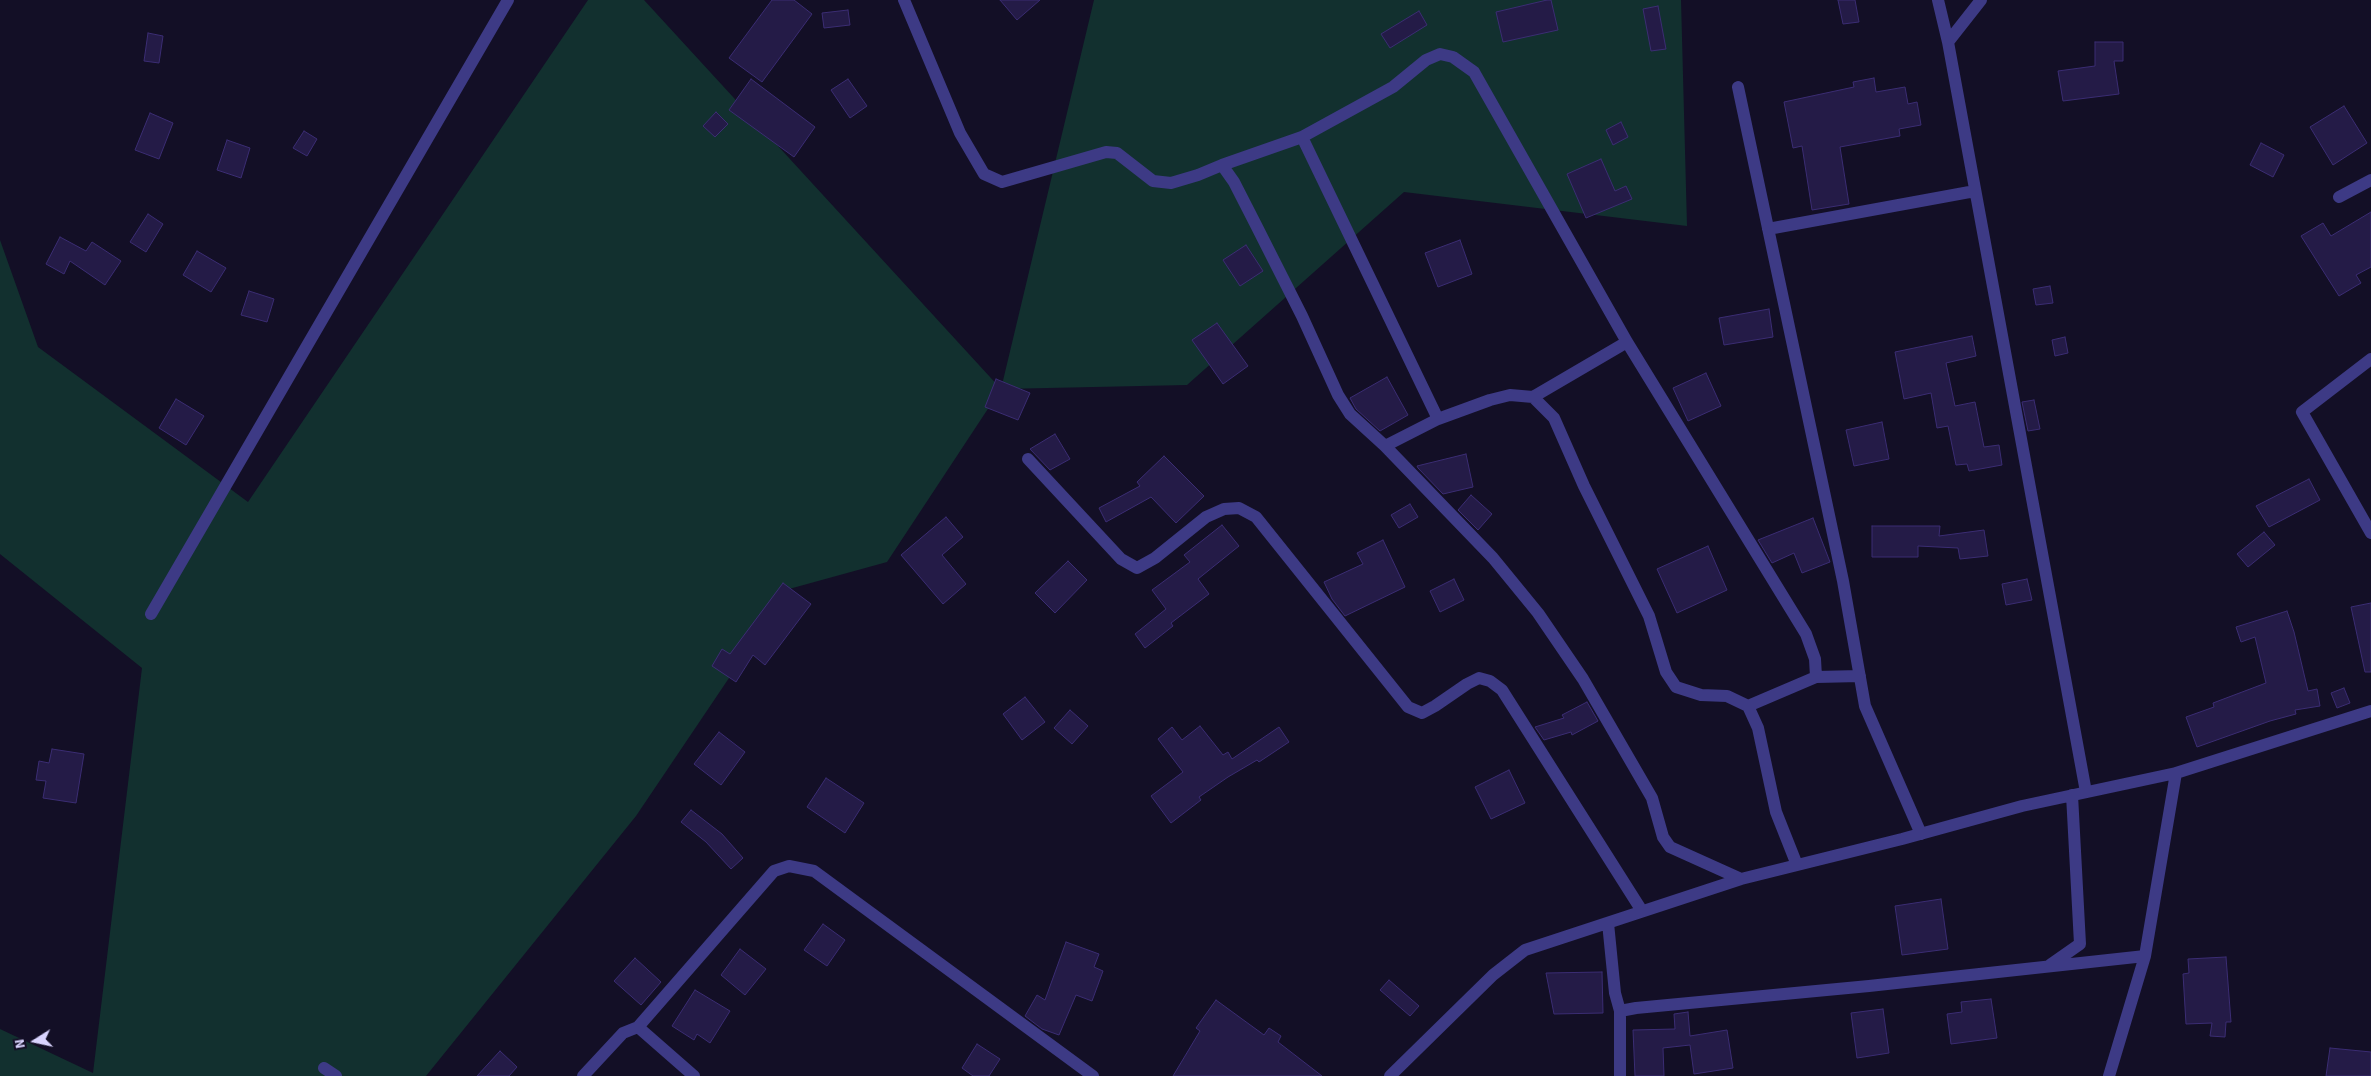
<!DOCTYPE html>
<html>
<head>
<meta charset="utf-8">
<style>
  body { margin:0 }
  #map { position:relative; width:2371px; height:1076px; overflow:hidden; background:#130f26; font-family:"Source Sans 3",sans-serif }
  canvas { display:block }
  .north { position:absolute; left:10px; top:1016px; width:50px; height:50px; -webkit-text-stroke:4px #130f26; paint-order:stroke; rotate:260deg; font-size:14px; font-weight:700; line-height:20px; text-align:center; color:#d9d4ff }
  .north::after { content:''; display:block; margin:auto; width:18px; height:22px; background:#d9d4ff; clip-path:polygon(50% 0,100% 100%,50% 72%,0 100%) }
</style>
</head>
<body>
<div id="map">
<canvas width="2371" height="1076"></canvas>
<div class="north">N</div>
</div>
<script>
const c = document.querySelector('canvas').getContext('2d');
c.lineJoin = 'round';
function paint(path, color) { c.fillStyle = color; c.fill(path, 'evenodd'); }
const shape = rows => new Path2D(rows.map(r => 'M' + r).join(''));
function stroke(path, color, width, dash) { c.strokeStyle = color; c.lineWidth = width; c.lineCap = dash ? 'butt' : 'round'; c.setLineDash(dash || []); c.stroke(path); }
paint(shape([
  [588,0,644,0,1001,389,1094,0,1681,0,1687,226,1404,192,1187,385,1001,389,887,562,789,589,636,816,426,1076,0,1076,0,1029,93,1073,142,668,0,554,0,240,38,347,248,502]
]), '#12302f');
const building = shape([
  [772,0,794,0,812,14,762,82,729,58,772,0],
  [1000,0,1040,0,1017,20,1000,0],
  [1547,0,1551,0,1558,30,1503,42,1496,12,1547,0],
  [1838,0,1855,0,1859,22,1843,24,1838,0],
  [1658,6,1666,49,1651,51,1643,9,1658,6],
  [848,10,850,25,824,28,822,13,848,10],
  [1419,11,1427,25,1390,48,1381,34,1419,11],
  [148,33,163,36,159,63,144,61,148,33],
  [2095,42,2123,42,2123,61,2114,61,2119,94,2063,101,2058,71,2095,66,2095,42],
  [1874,78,1876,92,1905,87,1908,104,1917,102,1921,125,1899,129,1900,136,1840,147,1849,204,1812,210,1802,146,1793,148,1784,102,1854,87,1853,82,1874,78],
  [751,79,815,127,794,157,729,110,751,79],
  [848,79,867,106,850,118,831,90,848,79],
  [2344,106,2367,143,2333,165,2310,127,2344,106],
  [716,112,728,124,715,137,703,126,716,112],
  [150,113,173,123,159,159,135,150,150,113],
  [1621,122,1628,137,1613,145,1606,130,1621,122],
  [304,131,317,139,307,156,293,148,304,131],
  [227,140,250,148,241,178,217,170,227,140],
  [2261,143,2284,155,2273,177,2250,165,2261,143],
  [1601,159,1615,191,1626,186,1632,199,1586,218,1567,174,1601,159],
  [2371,212,2371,267,2356,275,2361,283,2339,296,2301,236,2323,223,2331,236,2371,212],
  [148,214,163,224,146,252,130,242,148,214],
  [60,237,86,251,92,242,121,261,105,285,70,261,64,274,46,264,60,237],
  [1460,240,1472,274,1438,287,1425,253,1460,240],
  [1246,245,1263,271,1240,286,1223,260,1246,245],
  [197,251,226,268,211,292,183,275,197,251],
  [2050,286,2053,303,2036,305,2033,289,2050,286],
  [249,291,274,299,267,322,241,315,249,291],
  [1769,309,1773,337,1724,345,1719,318,1769,309],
  [1217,323,1248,366,1223,384,1192,340,1217,323],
  [1972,336,1976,356,1946,363,1955,406,1975,402,1984,447,1999,445,2002,465,1969,471,1967,464,1956,465,1948,426,1937,428,1931,393,1904,399,1895,352,1972,336],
  [2065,337,2068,353,2055,356,2052,340,2065,337],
  [1706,373,1721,406,1688,421,1673,388,1706,373],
  [1387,377,1408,415,1380,431,1356,409,1350,398,1387,377],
  [996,379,1030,393,1018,420,985,407,996,379],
  [176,399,204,416,186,445,159,428,176,399],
  [2034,400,2040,429,2028,431,2022,402,2034,400],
  [1882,422,1889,459,1854,466,1846,430,1882,422],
  [1055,434,1070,459,1050,470,1030,449,1055,434],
  [1466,454,1473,487,1443,494,1418,468,1417,466,1466,454],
  [1164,456,1204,496,1176,523,1151,497,1106,522,1099,508,1140,486,1137,482,1164,456],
  [2309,479,2320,500,2269,527,2256,506,2309,479],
  [1471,495,1492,514,1478,530,1458,510,1471,495],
  [1410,504,1418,517,1399,528,1391,515,1410,504],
  [946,517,963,537,942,555,966,584,943,604,901,555,946,517],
  [1813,518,1830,562,1802,573,1794,553,1772,563,1758,540,1813,518],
  [1222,525,1239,546,1198,579,1209,594,1171,623,1173,626,1145,648,1135,634,1166,609,1152,590,1190,562,1184,555,1222,525],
  [1872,526,1940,526,1939,536,1984,530,1988,556,1960,559,1958,548,1918,546,1918,557,1872,557,1872,526],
  [2264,532,2275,545,2248,567,2237,554,2264,532],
  [1383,540,1405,587,1345,616,1332,599,1324,582,1363,564,1357,553,1383,540],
  [1708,546,1727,590,1677,613,1657,569,1708,546],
  [1068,561,1087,580,1055,613,1035,593,1068,561],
  [1454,579,1464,600,1440,612,1430,591,1454,579],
  [2027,579,2032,600,2006,605,2002,584,2027,579],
  [783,583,811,604,765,665,753,655,736,682,712,666,722,649,730,654,783,583],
  [2371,603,2371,672,2365,672,2351,607,2371,603],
  [2287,611,2294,632,2308,691,2317,689,2320,706,2295,710,2296,714,2270,721,2197,747,2186,717,2214,707,2213,703,2266,683,2255,637,2241,642,2236,627,2287,611],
  [2344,688,2350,703,2337,708,2331,693,2344,688],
  [1025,697,1045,722,1022,740,1003,714,1025,697],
  [1587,702,1598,721,1572,735,1571,732,1544,740,1535,727,1564,718,1562,715,1587,702],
  [1070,710,1088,726,1072,744,1054,728,1070,710],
  [1200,726,1223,755,1228,752,1232,759,1279,727,1289,742,1259,762,1257,760,1228,777,1199,797,1201,800,1171,823,1151,796,1183,772,1158,739,1172,727,1182,740,1200,726],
  [719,732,745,752,721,785,694,764,719,732],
  [52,749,84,754,76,803,43,798,46,781,36,780,39,761,49,763,52,749],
  [1509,770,1525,803,1491,819,1475,787,1509,770],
  [826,778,864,803,845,833,807,807,826,778],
  [691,810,722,834,743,858,731,869,706,842,681,822,691,810],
  [1941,899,1948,949,1902,955,1895,906,1941,899],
  [823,924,845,940,827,966,804,950,823,924],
  [1066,942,1099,954,1094,967,1103,971,1092,1001,1076,995,1059,1035,1042,1029,1025,1016,1037,995,1045,1000,1066,942],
  [740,949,766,969,745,995,721,975,740,949],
  [2226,957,2231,1022,2226,1022,2225,1037,2210,1036,2212,1023,2186,1024,2183,974,2189,973,2188,959,2226,957],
  [635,958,661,982,641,1005,614,981,635,958],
  [1602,972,1603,1013,1554,1014,1546,973,1602,972],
  [1389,980,1419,1006,1410,1016,1380,990,1389,980],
  [695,990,730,1011,710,1043,697,1034,694,1040,672,1026,695,990],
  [1991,999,1997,1038,1951,1044,1947,1014,1962,1012,1961,1002,1991,999],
  [1216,1000,1264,1035,1269,1028,1281,1036,1278,1042,1322,1076,1173,1076,1200,1031,1196,1028,1216,1000],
  [1883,1009,1889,1053,1857,1058,1851,1013,1883,1009],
  [1688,1012,1690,1036,1727,1030,1733,1068,1694,1074,1690,1045,1663,1048,1664,1076,1635,1076,1633,1030,1675,1029,1674,1014,1688,1012],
  [977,1044,1000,1059,989,1076,973,1076,962,1068,977,1044],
  [2330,1048,2371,1052,2371,1076,2326,1076,2330,1048],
  [500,1051,517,1067,509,1076,477,1076,500,1051]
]);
paint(building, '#241b47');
stroke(building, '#3b2d73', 1);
stroke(shape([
  [904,0,960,133,984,174,1002,182,1106,152,1117,153,1153,181,1171,183,1198,175,1222,165,1234,182,1257,227,1302,316,1338,395,1350,414,1385,446,1493,558,1538,613,1583,679,1652,798,1663,837,1670,847,1741,879],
  [1938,0,1948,42,2086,792],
  [1948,42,1981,0],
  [1738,87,1843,581,1865,706,1921,834],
  [1302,137,1438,419],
  [1222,165,1302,137,1393,87,1426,60,1440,54,1453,57,1474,72,1627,342,1806,634,1815,659,1816,677],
  [2339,197,2371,180],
  [1768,229,1975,191],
  [2371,359,2302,412,2371,533],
  [1533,397,1627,342],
  [1385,446,1438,419,1490,400,1510,395,1533,397,1554,418,1584,486,1649,616,1666,672,1676,687,1701,695,1727,696,1748,706,1758,728,1776,812,1797,865],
  [1028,459,1121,559,1137,568,1155,558,1206,517,1224,509,1239,508,1256,517,1408,707,1422,713,1435,706,1467,684,1479,678,1490,681,1502,690,1642,911],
  [151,614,508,0],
  [1748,706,1816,677,1860,676],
  [1608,923,1615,993,1620,1011,1620,1076],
  [2050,965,2080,944,2072,795],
  [1620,1011,1636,1008,1869,986,2145,956],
  [638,1027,694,1076],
  [324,1068,336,1076],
  [583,1076,623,1033,638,1027,774,871,789,866,814,871,1093,1076],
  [1390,1076,1493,975,1525,950,1741,879,1902,839,2022,806,2176,773,2371,711],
  [2109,1076,2145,956,2176,773]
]), '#3d3a85', 12);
</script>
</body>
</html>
